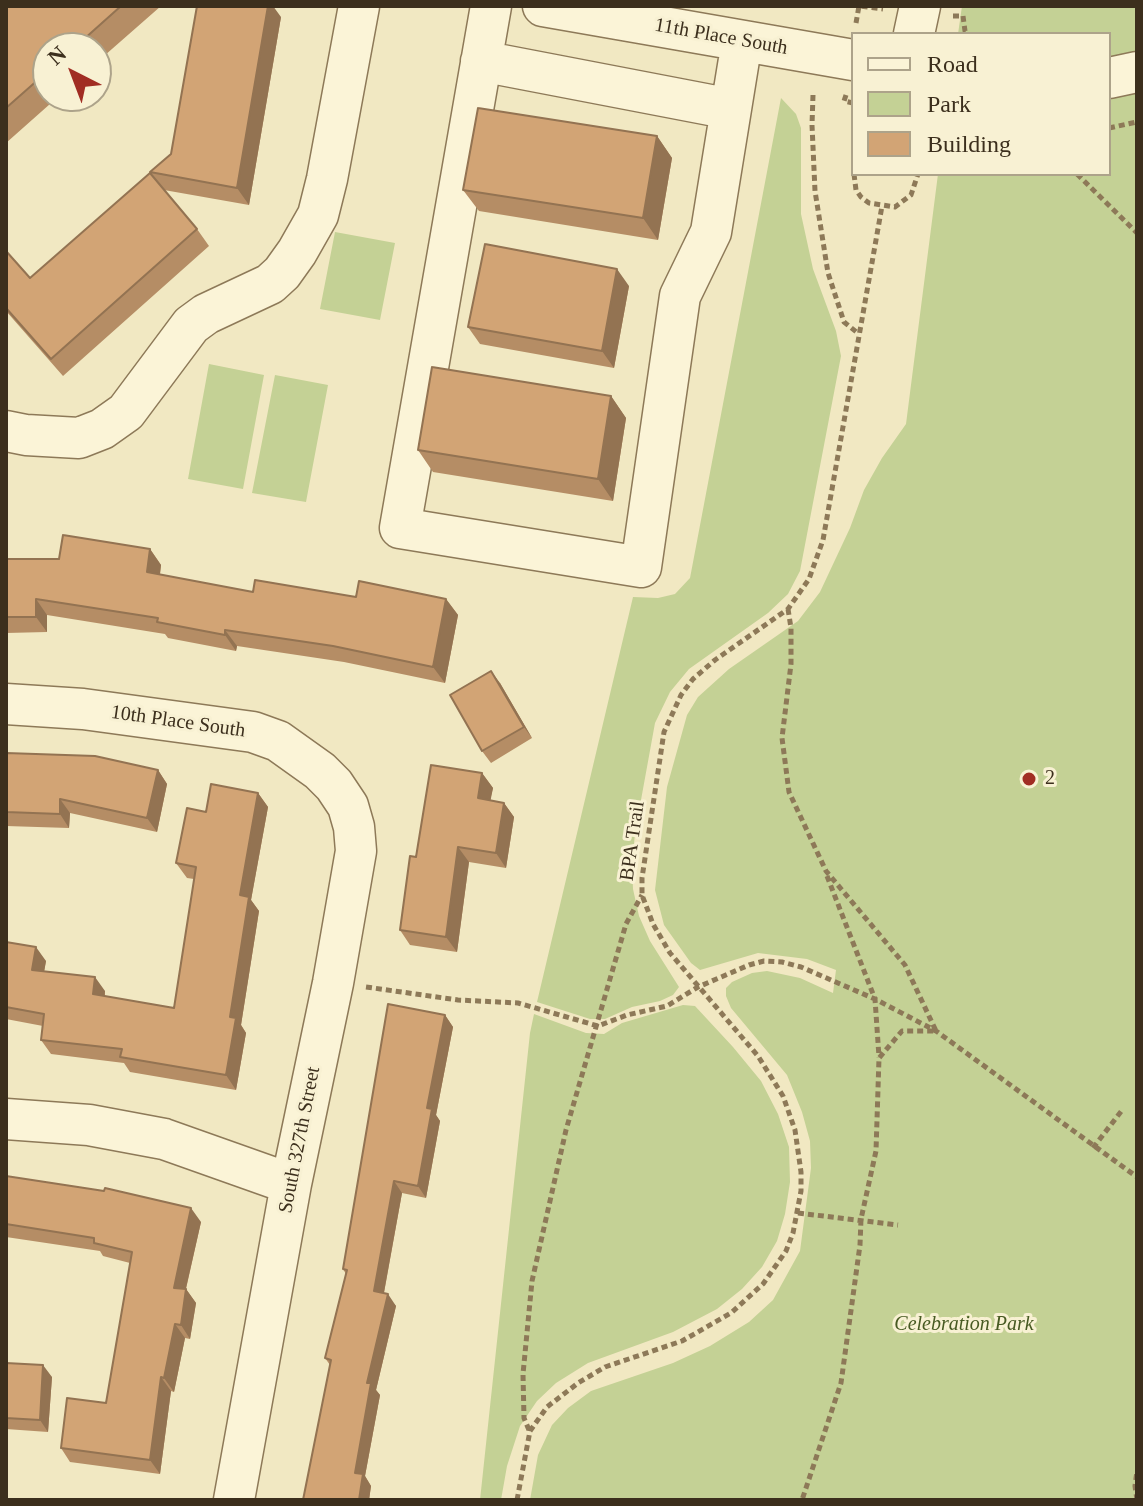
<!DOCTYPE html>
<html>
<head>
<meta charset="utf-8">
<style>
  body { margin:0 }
  #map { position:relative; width:1143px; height:1506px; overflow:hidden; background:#f1e8c2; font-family:Georgia,serif }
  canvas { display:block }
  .frame { position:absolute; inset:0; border:8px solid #3c2f1d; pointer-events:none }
  .legend { position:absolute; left:851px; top:32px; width:260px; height:144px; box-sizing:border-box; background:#f8f1d3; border:2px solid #ada38a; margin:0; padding:10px 14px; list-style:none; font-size:24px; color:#3c2f1d }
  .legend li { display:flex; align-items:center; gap:16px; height:40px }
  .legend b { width:40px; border:2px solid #ada38a }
  .north { position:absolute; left:32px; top:32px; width:80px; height:80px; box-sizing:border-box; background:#f8f1d3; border:2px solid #ada38a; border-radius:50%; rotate:318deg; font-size:22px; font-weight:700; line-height:32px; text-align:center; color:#3c2f1d }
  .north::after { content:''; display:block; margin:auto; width:28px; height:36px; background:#a12d23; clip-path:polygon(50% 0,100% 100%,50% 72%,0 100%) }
</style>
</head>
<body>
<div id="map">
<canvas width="1143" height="1506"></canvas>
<div class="frame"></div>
<ul class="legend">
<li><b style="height:10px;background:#fbf4d7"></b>Road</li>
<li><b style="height:22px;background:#c4d195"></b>Park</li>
<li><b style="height:22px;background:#d2a475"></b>Building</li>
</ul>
<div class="north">N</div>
</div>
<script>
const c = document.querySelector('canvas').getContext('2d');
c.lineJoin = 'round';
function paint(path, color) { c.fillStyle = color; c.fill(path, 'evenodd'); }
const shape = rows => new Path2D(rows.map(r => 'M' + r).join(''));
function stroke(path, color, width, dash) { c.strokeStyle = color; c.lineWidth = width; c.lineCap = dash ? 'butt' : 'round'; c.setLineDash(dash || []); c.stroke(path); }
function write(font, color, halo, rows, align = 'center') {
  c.font = font + ' Georgia,serif'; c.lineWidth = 6; c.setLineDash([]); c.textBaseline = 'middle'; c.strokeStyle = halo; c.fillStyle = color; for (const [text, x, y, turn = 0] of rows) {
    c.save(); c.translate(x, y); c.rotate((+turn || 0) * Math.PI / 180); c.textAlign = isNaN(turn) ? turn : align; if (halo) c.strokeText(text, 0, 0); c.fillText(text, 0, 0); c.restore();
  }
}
paint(shape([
  [962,6,1137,6,1137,1500,530,1500,538,1455,552,1425,568,1408,591,1391,673,1363,710,1346,749,1322,773,1300,800,1251,811,1168,810,1141,802,1112,787,1075,731,1008,726,996,726,988,732,982,752,973,767,971,800,978,833,993,836,970,807,959,758,953,700,970,691,963,664,925,655,890,667,787,687,715,698,697,729,669,798,621,820,592,850,528,864,490,882,458,906,424,938,174,1109,174,1109,34,958,34],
  [781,98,796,114,801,128,801,214,813,269,836,331,841,356,800,571,788,594,768,613,689,669,670,692,655,723,635,833,632,866,633,889,639,916,650,941,679,987,673,995,660,1001,632,1007,605,1019,590,1019,537,1002,633,597,658,598,675,594,690,578],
  [335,232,395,243,380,320,320,309],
  [209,364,264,375,243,489,188,479],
  [275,375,328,385,306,502,252,493],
  [683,1005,695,1006,733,1047,761,1081,778,1114,789,1147,790,1182,785,1214,777,1241,762,1267,742,1289,717,1309,673,1332,588,1363,556,1383,537,1401,520,1426,507,1466,501,1500,480,1500,530,1033,534,1014,586,1033,604,1034,622,1023]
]), '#c4d195');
const minor = shape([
  [491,6,400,528,641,567,680,296,711,232,742,41],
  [543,6,853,60],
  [914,34,920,6],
  [481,61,731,109],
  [1109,78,1137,72],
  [6,431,26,435,79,438,102,429,126,412,191,325,206,314,270,284,282,273,297,252,318,215,327,179,359,6],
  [6,704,83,709,253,732,278,741,320,771,334,785,348,806,354,827,356,851,333,983,291,1184,234,1500],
  [6,1119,89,1125,164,1139,291,1184]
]);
stroke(minor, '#8d7958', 43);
stroke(shape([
  [953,16,963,16,965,31,969,34],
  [856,23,859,6,883,9],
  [813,95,812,125,815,191,828,273,844,322,859,334],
  [846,95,844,101,853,103],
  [1109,128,1137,122],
  [854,174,856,190,861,197,869,203,895,207,911,195,918,174],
  [1077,174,1137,233],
  [788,609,791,628,791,664,782,738,789,792,826,871,905,965,936,1031,902,1031,879,1058,876,1151,861,1219,860,1245,841,1383,802,1500],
  [827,876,875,999,879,1057],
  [366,987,458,1000,518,1003,598,1026,627,1015,667,1006,698,987,749,965,764,961,782,962,801,967,875,999,936,1031,1137,1177],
  [1093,1148,1123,1109],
  [798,1213,898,1225],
  [529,1430,524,1418,523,1374,532,1281,566,1130,626,924,642,895],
  [517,1500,530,1431,547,1407,578,1383,605,1367,682,1341,731,1313,763,1284,786,1251,793,1233,801,1191,801,1172,795,1130,783,1096,758,1056,670,953,653,924,642,895,642,878,664,732,681,695,693,679,715,660,788,609,809,579,823,540,882,206],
  [1137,1500,1135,1486,1137,1471]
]), '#8d7958', 5, [6, 4]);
stroke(minor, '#fbf4d7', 40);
paint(shape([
  [6,6,161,6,96,63,96,48,48,48,48,96,59,96,6,143],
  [281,17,249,205,164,190,197,229,209,246,63,376,6,311,6,251,30,278,171,154],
  [657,136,672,158,658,240,479,211,463,190],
  [629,286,614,368,480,344,468,327],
  [611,396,626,418,613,501,433,472,418,450],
  [150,549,161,565,160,575,253,592,356,597,446,599,458,615,445,683,344,662,237,646,236,651,168,638,165,634,47,615,47,632,6,633,6,559,59,559],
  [500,683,532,738,491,763,482,751],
  [6,753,158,770,167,784,157,832,70,813,69,828,6,826],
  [482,773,493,788,490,800,504,803,514,817,506,868,469,862,457,952,410,945,400,930,416,857],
  [258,793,268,807,251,900,259,911,241,1025,246,1033,236,1090,130,1072,124,1063,51,1054,41,1040,43,1026,6,1019,6,942,46,961,44,971,105,991,105,996,174,1008,194,879,187,878,176,863,206,812],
  [445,1015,453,1027,436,1115,440,1121,426,1198,402,1193,384,1293,396,1306,376,1390,380,1395,365,1476,371,1486,369,1500,303,1500,330,1365,325,1358,346,1274,343,1269],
  [6,1176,201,1222,186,1289,196,1303,190,1339,185,1338,174,1392,171,1391,160,1474,70,1462,61,1448,106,1403,130,1263,103,1256,100,1251,6,1237],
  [6,1363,52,1377,48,1432,6,1429]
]), '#b58d65');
paint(shape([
  [268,6,273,6,281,17,249,205,237,188],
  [657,136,672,158,658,240,643,218],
  [617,269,629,286,614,368,602,351],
  [611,396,626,418,613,501,598,479],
  [150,549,161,565,158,588,147,572],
  [36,599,47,615,47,632,36,617],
  [446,599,458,615,445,683,433,667],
  [225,630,237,646,236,651,225,635],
  [491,671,500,683,532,738,524,727],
  [158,770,167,784,157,832,147,818],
  [482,773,493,788,488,813,478,798],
  [258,793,268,807,251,900,259,911,241,1025,246,1033,236,1090,226,1075,230,1017,240,895],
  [60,799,70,813,69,828,60,814],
  [504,803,514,817,506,868,496,853],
  [458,847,469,862,457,952,446,937],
  [36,947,46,961,42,984,32,970],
  [95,977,105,991,103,1008,93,994],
  [445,1015,453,1027,436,1115,440,1121,426,1198,418,1186,427,1108],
  [394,1181,402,1193,382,1303,374,1291],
  [191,1208,201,1222,183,1301,174,1288],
  [186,1289,196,1303,190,1339,181,1325],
  [388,1294,396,1306,376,1390,380,1395,365,1476,371,1486,369,1500,359,1500,355,1473,367,1383],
  [175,1324,185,1338,174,1392,164,1378],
  [43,1365,52,1377,48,1432,40,1420],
  [161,1377,171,1391,160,1474,150,1460]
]), '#937352');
const building = shape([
  [6,6,121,6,74,48,48,48,48,71,6,108,6,6],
  [197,6,268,6,237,188,150,172,171,154,197,6],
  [478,108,657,136,643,218,463,190,478,108],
  [150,173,197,229,51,359,6,308,6,251,30,278,150,173],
  [485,244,617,269,602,351,468,327,485,244],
  [432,367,611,396,598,479,418,450,432,367],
  [63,535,150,549,147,572,253,592,255,580,356,597,359,581,446,599,433,667,333,646,225,630,225,635,157,622,158,618,36,599,36,617,6,617,6,559,59,559,63,535],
  [491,671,524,727,482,751,450,695,491,671],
  [6,753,95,756,158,770,147,818,60,799,60,814,6,812,6,753],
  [431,765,482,773,478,798,504,803,496,853,458,847,446,937,400,930,410,856,416,857,431,765],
  [211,784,258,793,240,895,249,897,230,1017,236,1018,226,1075,120,1057,122,1049,41,1040,44,1014,6,1007,6,942,36,947,32,970,95,977,93,994,174,1008,196,867,176,863,187,808,206,812,211,784],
  [388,1004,445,1015,427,1108,432,1109,418,1186,394,1181,374,1291,388,1294,367,1383,371,1383,355,1473,363,1474,359,1500,303,1500,331,1360,325,1358,347,1270,343,1269,388,1004],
  [6,1176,104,1191,105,1188,191,1208,174,1288,186,1289,181,1325,175,1324,164,1378,161,1377,150,1460,61,1448,67,1398,106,1403,132,1252,94,1243,94,1238,6,1224,6,1176],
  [6,1363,43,1365,40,1420,6,1418,6,1363]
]);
paint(building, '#d2a475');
stroke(building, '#937352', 2);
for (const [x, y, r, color] of [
  [1029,779,8,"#a12d23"]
]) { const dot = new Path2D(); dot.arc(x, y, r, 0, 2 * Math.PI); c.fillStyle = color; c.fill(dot); stroke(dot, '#f8f1d3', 3); }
write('20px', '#3c2f1d', '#f8f1d3', [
  ["11th Place South",721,37,10],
  ["10th Place South",178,722,8],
  ["BPA Trail",633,841,-82],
  ["South 327th Street",300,1140,-79]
]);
write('20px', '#3c2f1d', '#f8f1d3', [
  ["2",1045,779]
], 'left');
write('italic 20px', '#475a22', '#f8f1d3', [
  ["Celebration Park",964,1325]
]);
</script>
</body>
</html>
